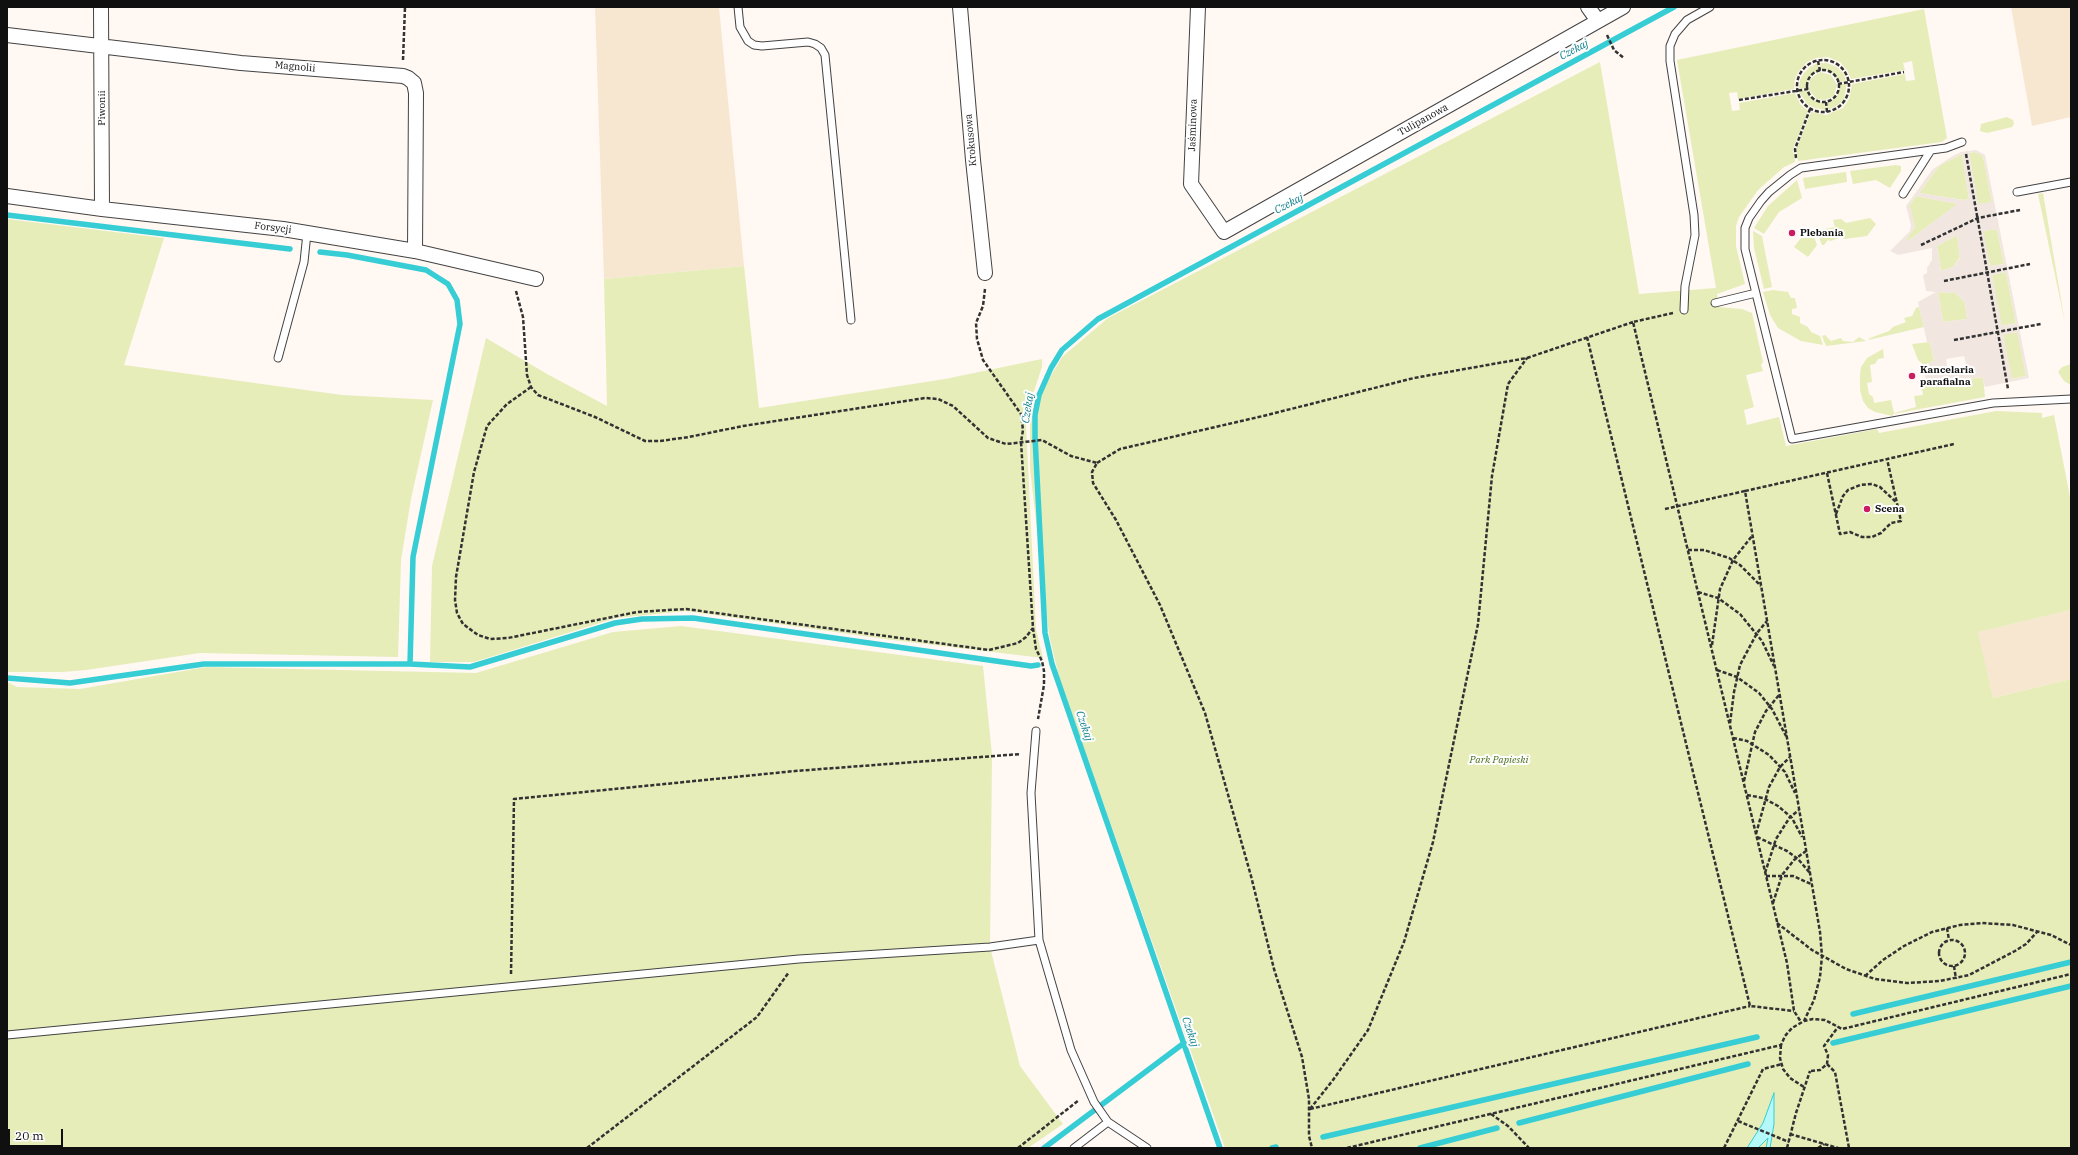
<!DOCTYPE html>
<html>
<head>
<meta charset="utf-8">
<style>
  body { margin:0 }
  #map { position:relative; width:2078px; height:1155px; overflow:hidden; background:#fff8f3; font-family:"IBM Plex Serif",serif }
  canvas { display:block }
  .frame { position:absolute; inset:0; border:8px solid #101010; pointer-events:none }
  .scale { position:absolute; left:8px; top:1129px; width:55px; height:18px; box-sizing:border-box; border:2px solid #101010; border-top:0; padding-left:5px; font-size:12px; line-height:14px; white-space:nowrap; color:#101010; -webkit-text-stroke:3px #fff; paint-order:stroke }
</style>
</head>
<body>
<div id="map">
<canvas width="2078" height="1155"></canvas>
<div class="frame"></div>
<div class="scale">20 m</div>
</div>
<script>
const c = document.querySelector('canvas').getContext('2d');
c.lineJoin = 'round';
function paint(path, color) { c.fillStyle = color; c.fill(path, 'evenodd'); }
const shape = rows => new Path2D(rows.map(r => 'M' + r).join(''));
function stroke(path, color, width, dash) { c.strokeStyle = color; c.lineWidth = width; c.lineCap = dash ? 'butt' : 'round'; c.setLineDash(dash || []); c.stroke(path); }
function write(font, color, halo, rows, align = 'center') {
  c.font = font + ' "IBM Plex Serif",serif'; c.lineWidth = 4; c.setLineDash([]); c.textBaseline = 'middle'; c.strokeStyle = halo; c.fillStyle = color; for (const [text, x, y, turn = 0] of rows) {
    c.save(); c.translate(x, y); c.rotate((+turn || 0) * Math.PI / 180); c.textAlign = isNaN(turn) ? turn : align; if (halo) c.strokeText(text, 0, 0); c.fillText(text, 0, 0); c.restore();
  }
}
paint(shape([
  [595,7,719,7,744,266,604,279],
  [2011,7,2071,7,2071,117,2032,126],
  [2071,610,2071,679,1993,698,1977,632]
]), '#f7e7d1');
paint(shape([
  [1924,9,1947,138,1942,142,1798,161,1796,150,1811,112,1826,115,1843,108,1849,99,1852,84,1905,74,1906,81,1915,80,1912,61,1903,63,1905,70,1851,79,1847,70,1840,62,1828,57,1816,58,1807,62,1798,72,1795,79,1794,89,1738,99,1737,92,1729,93,1732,111,1740,110,1739,103,1795,93,1800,104,1808,111,1793,149,1795,162,1784,167,1758,190,1739,217,1736,226,1736,246,1745,284,1717,294,1719,307,1742,309,1752,313,1763,362,1761,365,1763,371,1746,375,1754,407,1744,410,1747,425,1779,417,1786,446,1877,429,1879,433,1996,411,2042,413,2042,418,2054,415,2071,502,2071,610,1978,632,1993,698,2071,679,2071,1148,1225,1148,1060,681,1049,635,1030,468,1030,411,1062,357,1108,318,1600,62,1639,294,1716,288,1677,60],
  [1818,63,1819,70,1809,77,1806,88,1799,89,1800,80,1804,73,1810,67],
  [1820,63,1827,63,1837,67,1844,74,1846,81,1840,82,1833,73,1821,69],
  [1820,72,1831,75,1837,85,1834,96,1825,100,1817,99,1809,90,1810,79],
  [1847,83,1844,99,1838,105,1828,110,1827,103,1837,97,1840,85],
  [1806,90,1812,99,1825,104,1826,110,1815,108,1807,104,1799,92],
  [2007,117,2013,120,2014,124,2012,127,1987,133,1980,131,1981,124],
  [1975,152,1983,156,1992,202,1978,205,1969,153],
  [1962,154,1969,199,1963,200,1919,193,1939,166],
  [1896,165,1901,166,1901,171,1890,188,1876,180,1853,184,1850,171],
  [1846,172,1847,182,1805,189,1803,178],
  [1797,180,1802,198,1779,212,1764,234,1754,228,1768,206],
  [2043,193,2065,323,2038,194],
  [1916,196,1958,204,1908,241,1906,240,1915,227,1909,206],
  [1870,218,1876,224,1867,236,1845,239,1841,237,1831,241,1828,240,1824,245,1822,245,1818,235,1821,233,1820,230,1835,227,1833,220,1841,219,1846,223],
  [7,219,164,238,124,365,342,395,433,400,411,499,401,560,398,657,200,653,86,670,63,672,7,672],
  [1997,229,2004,264,1990,266,1982,231],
  [1753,231,1762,236,1772,287,1764,289,1754,248],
  [1957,235,1960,257,1953,267,1941,271,1937,246],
  [1811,237,1815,239,1817,245,1808,257,1794,247,1801,238],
  [744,266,759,408,945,379,1042,359,1042,367,1031,400,1026,425,1036,629,1043,658,892,640,686,611,616,618,474,662,430,662,432,566,486,338,547,374,607,406,604,279],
  [2006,272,2016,323,2001,326,1992,275],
  [1773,290,1788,292,1791,298,1795,298,1797,308,1792,309,1792,314,1800,317,1800,323,1808,327,1811,332,1820,336,1823,345,1801,341,1778,328,1770,315,1763,292],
  [1938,292,1956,293,1965,303,1967,319,1943,322],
  [1919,307,1924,327,1868,340,1870,338,1889,331,1893,327,1906,322,1904,318,1912,316,1916,308],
  [2018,332,2026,376,2011,379,2003,334],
  [1825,335,1831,341,1841,338,1843,341,1853,342,1859,337,1866,341,1826,346,1822,336],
  [1930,342,1934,361,1924,365,1918,360,1912,344],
  [1883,349,1884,358,1878,359,1875,364,1870,365,1872,382,1867,383,1869,394,1873,397,1874,403,1891,400,1894,413,1916,407,1914,396,1923,395,1921,385,1927,384,1927,385,1983,377,1985,397,1893,414,1893,416,1875,412,1868,408,1863,401,1860,390,1860,374,1861,367,1867,358],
  [2071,364,2071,385,2064,381,2058,372,2062,367],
  [681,626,983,666,992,755,990,947,1020,1066,1063,1124,1028,1148,7,1148,7,682,17,687,80,689,206,667,476,673,613,632]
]), '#e6edb9');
paint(shape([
  [1976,150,1985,155,2029,378,1985,387,1982,377,1927,385,1923,366,1934,361,1930,342,1927,342,1918,302,1936,292,1926,291,1923,275,1927,273,1927,268,1932,260,1932,248,1898,255,1890,251,1910,231,1911,225,1906,206,1932,170,1951,157,1961,152],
  [1975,152,1983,156,1992,202,1978,204,1969,153],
  [1962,154,1969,199,1963,200,1919,193,1939,166],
  [1916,196,1957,204,1908,241,1906,240,1915,227,1911,209,1909,206],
  [1997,229,2004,264,1990,266,1983,231],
  [1957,235,1960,258,1953,267,1941,271,1937,246],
  [2006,272,2016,323,2002,326,1992,275],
  [1938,292,1956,293,1965,303,1967,319,1943,322],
  [2017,332,2026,376,2012,379,2003,335],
  [1964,356,1967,368,1948,371,1946,359]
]), '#f1e7e0');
const water = shape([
  [1774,1093,1774,1124,1770,1148,1766,1148,1768,1138,1758,1148,1747,1148,1763,1123,1774,1093]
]);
paint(water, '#b4f8fa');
stroke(water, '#36cdd5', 1);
stroke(shape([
  [7,215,290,249],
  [320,252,347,255,426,270,448,284,457,300,460,324,413,557,410,664],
  [7,678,70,683,204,664,410,664,470,667,615,623,642,619,693,618,1031,666,1038,665],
  [1853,1014,2071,962],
  [1833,1043,2071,986],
  [1519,1123,1748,1064],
  [1323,1137,1757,1037],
  [1044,1148,1184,1043],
  [1220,1148,1052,664,1045,633,1035,437,1035,415,1039,395,1051,368,1062,350,1098,319,1674,7],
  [1272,1148,1276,1147],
  [1420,1148,1497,1128]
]), '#36cdd5', 5.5);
const service = shape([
  [738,7,740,27,748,41,754,45,762,46,808,42,815,44,821,48,825,55,851,320],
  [1962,142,1946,148,1801,168,1790,175,1769,192,1761,201,1749,218,1745,228,1745,249,1792,439,1993,403,2071,399],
  [2017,192,2071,182],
  [1903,194,1931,150],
  [1715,303,1756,293],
  [1684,310,1685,286,1695,235,1694,215,1670,61,1670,46,1675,34,1687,20,1710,7],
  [278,358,304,262,307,233],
  [1036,731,1031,793,1039,940,1071,1050,1094,1102,1108,1122,1147,1148],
  [7,1035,799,959,990,947,1039,940],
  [1074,1148,1108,1122]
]);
const minor = shape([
  [101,7,102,209],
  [960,7,973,160,985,273],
  [1198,7,1191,184,1224,232,1623,7],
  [1588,7,1598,21],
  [7,35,241,63,403,76,408,78,414,83,416,93,415,251],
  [7,196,102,209,283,229,415,251,536,279]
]);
stroke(service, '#434343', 9);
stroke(minor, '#434343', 16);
stroke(shape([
  [1607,35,1614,50,1624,58],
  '1797 86a26 26 0 1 1 52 0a26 26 0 1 1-52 0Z',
  [403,60,405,7],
  [1818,61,1820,71],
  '1807 86a16 16 0 1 1 32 0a16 16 0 1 1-32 0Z',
  [1838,84,1904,72],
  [1739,100,1808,89],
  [1826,102,1827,112],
  [1966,154,2008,389],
  [1796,158,1795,149,1810,109],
  [1921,245,1978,218,2020,210],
  [1944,281,2030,264],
  [985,289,983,306,976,323,977,339,983,360,1021,414,1023,430,1021,442,1033,628,1036,649,1042,661,1044,671,1044,685,1038,719],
  [516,291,523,317,527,375,531,387,538,395,595,417,645,441,660,441,689,437,743,426,925,398,938,399,953,406,988,438,1006,444,1042,440,1071,456,1097,463,1092,472,1093,483,1116,520,1160,605,1205,713,1251,876,1274,969,1302,1057,1309,1099,1309,1136,1312,1148],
  [1673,313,1633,322,1787,963,1794,1011,1801,1022],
  [1587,337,1750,1006,1794,1011],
  [1954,340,2041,324],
  [531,387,507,404,487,426,474,472,456,577,455,600,457,613,463,624,478,635,490,639,508,638,637,612,686,609,989,650,1018,643,1026,637,1033,628],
  [1097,463,1120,449,1263,416,1414,378,1527,358,1633,322],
  [1827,473,1840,534,1850,532,1862,537,1872,537,1881,533,1891,523,1901,521,1887,459],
  [1745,491,1954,444],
  [1665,509,1745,491,1820,932,1822,956,1820,977,1814,1000,1804,1021],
  [1836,514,1843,496,1848,490,1860,485,1872,484,1880,487,1896,502],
  [1688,550,1704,550,1729,558,1740,565,1761,586],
  [1698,592,1718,598,1740,614,1762,641,1774,666],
  [1712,645,1720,589,1733,560,1752,536],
  [1717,670,1737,677,1759,693,1772,709,1786,736],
  [1730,723,1734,692,1740,665,1757,633,1767,621],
  [1733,738,1747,741,1769,755,1785,772,1795,793],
  [1744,781,1755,732,1766,711,1779,695],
  [1747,795,1763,798,1778,806,1792,818,1802,837],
  [1756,834,1769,787,1780,767,1790,757],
  [1757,837,1787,851,1798,859,1810,873],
  [1765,873,1776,839,1790,817,1799,810],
  [1766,876,1793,876,1811,884],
  [1773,903,1782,875,1794,860,1806,851],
  [1777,923,1812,950,1846,969,1875,979,1907,983,1940,981,1969,975,2015,951,2026,944,2038,931],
  [1947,928,1949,940],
  '1939 953a13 13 0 1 1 26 0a13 13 0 1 1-26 0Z',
  [1954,966,1956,979],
  [511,974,514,799,795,771,1021,754],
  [1865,976,1883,960,1904,946,1932,932,1960,925,1982,923,2013,925,2051,935,2071,945],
  [1781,1045,1780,1058,1783,1069,1790,1078,1804,1087],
  [1827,1064,1835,1072,1849,1148],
  [1811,1071,1820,1070,1827,1064,1828,1055,1824,1046,1838,1027],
  [1310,1109,1333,1080,1368,1030,1404,942,1433,842,1478,624,1492,476,1508,384,1527,358],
  [1310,1109,1750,1006],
  [1491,1114,1508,1126,1529,1148],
  [1738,1121,1789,1142],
  [1790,1134,1838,1148],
  [587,1148,757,1017,789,972],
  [1018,1148,1079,1100],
  [1347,1148,1781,1045,1785,1036,1792,1028,1804,1021,1813,1019,1825,1020,1842,1029,2071,974],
  [1724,1148,1763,1069,1782,1064],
  [1787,1148,1796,1113,1810,1071],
  [1818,1148,1824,1144]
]), '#323232', 2.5, [4, 2]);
stroke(service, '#fff', 7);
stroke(minor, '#fff', 14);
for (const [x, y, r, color] of [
  [1792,233,4,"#ca1e61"],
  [1912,376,4,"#ca1e61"],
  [1867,509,4,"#ca1e61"]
]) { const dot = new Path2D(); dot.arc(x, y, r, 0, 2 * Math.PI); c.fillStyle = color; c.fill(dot); stroke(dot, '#fff', 1.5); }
write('10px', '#101010', '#fff', [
  ["Magnolii",295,67,5],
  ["Piwonii",102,108,-90],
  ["Tulipanowa",1423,120,-29],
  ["Jaśminowa",1193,125,-88],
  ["Krokusowa",971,140,-95],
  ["Forsycji",273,228,7]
]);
write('bold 10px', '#101010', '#fff', [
  ["Plebania",1800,233],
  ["Kancelaria",1920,370],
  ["parafialna",1920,382],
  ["Scena",1875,509]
], 'left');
write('italic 10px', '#486d1b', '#fff', [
  ["Park Papieski",1499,760]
]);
write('italic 11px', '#10808c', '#fff', [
  ["Czekaj",1574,50,-28],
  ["Czekaj",1289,204,-28],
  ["Czekaj",1028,408,-81],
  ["Czekaj",1084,726,71],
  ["Czekaj",1190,1032,71]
]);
</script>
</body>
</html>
